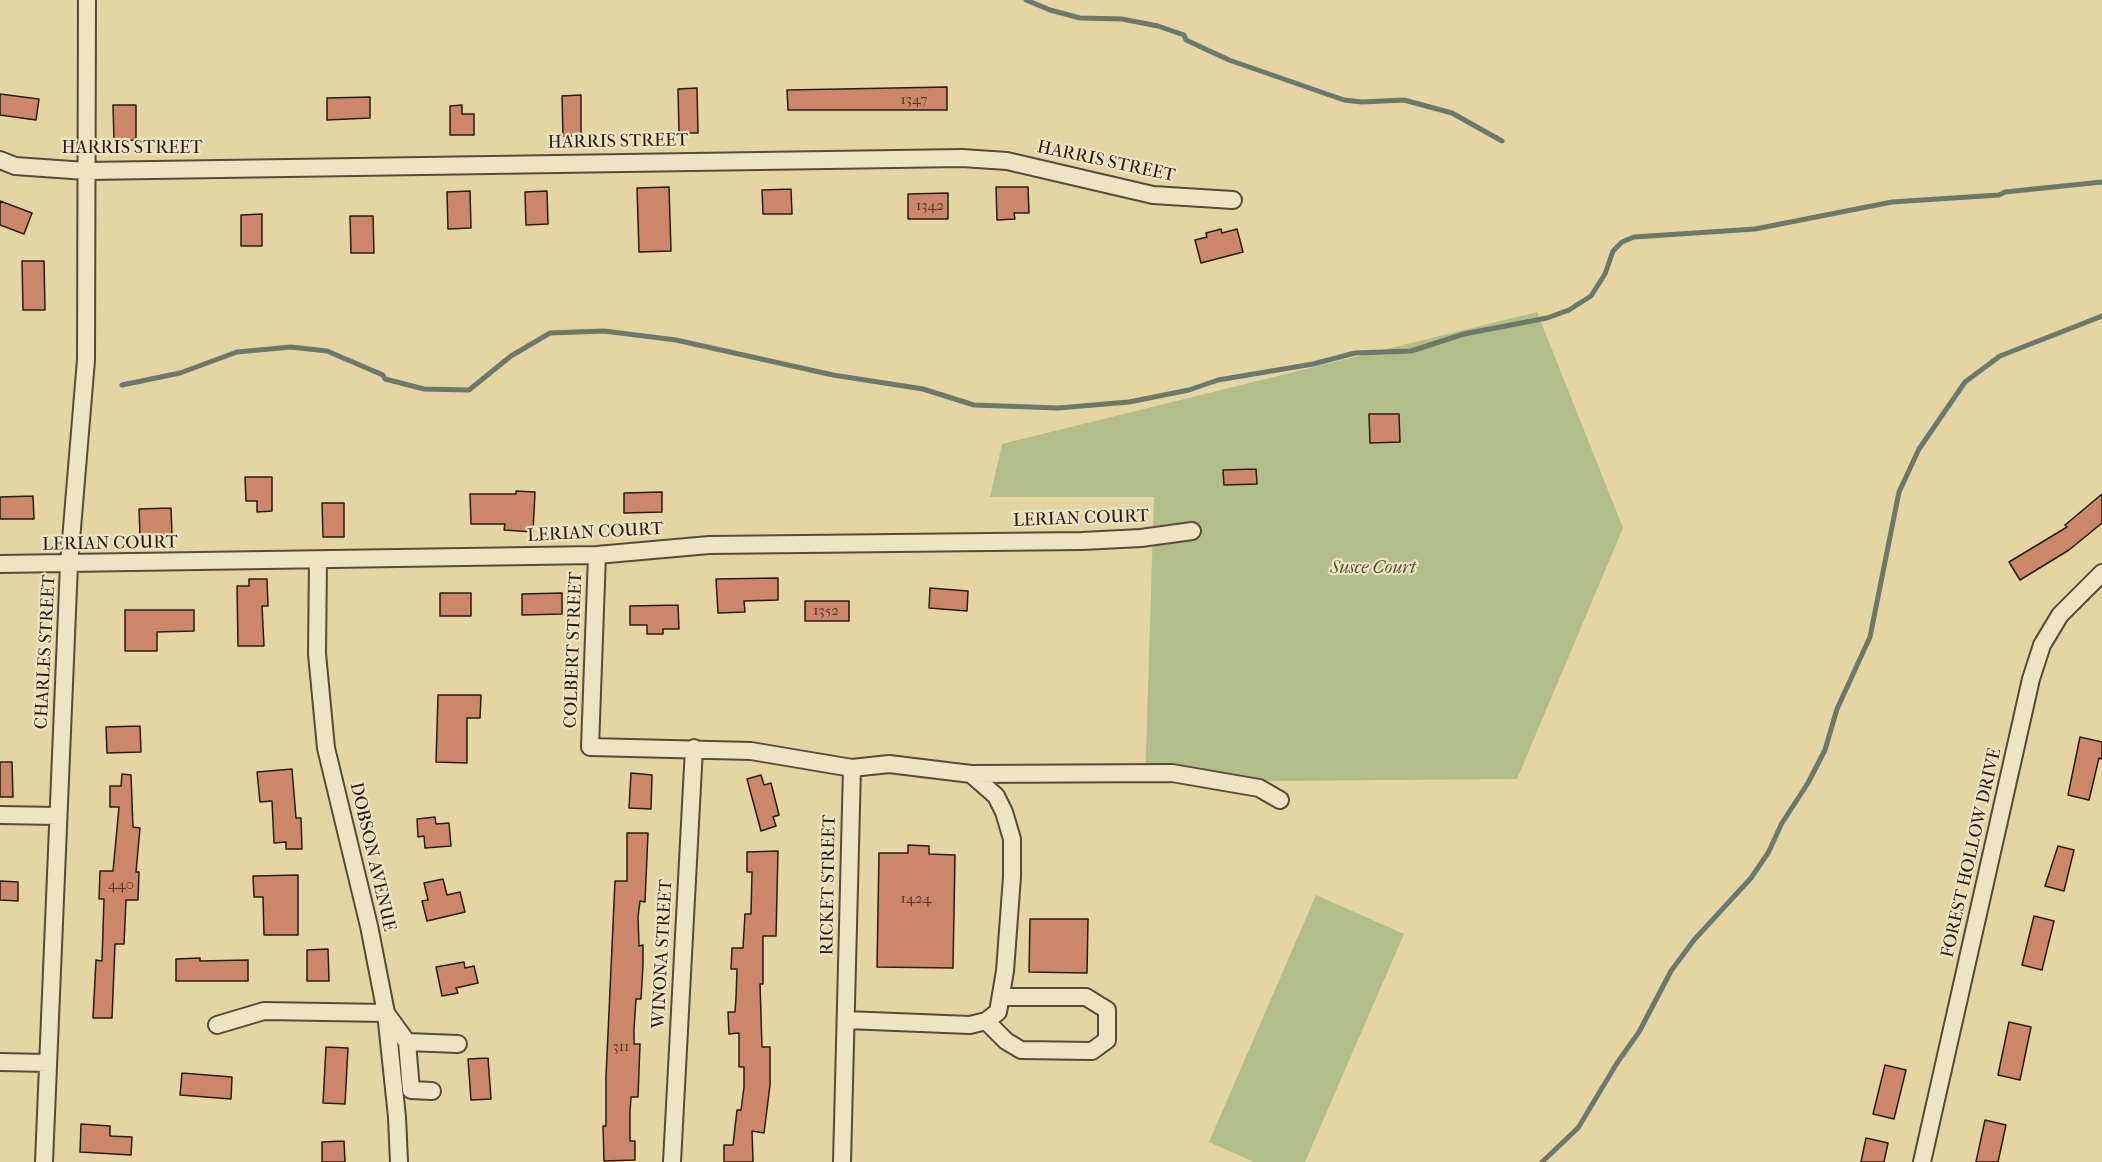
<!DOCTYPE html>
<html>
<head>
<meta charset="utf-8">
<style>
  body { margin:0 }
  canvas { display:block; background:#e5d5a3 }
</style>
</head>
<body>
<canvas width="2102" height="1162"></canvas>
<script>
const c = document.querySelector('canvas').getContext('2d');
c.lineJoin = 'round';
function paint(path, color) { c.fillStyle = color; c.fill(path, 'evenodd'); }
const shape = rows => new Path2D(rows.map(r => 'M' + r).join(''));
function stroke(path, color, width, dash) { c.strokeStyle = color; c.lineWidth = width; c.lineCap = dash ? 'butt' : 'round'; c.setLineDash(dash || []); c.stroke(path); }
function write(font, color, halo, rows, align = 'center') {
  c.font = font + ' "IM FELL French Canon",serif'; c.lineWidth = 4.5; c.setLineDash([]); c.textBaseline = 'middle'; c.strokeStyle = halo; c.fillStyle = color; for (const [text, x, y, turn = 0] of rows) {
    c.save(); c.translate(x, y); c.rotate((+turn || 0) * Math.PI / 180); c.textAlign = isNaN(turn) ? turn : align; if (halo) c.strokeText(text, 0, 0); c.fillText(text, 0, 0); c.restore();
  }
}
paint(shape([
  [1537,312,1623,528,1517,779,1145,782,1154,497,990,497,1002,444],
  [1316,895,1404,934,1305,1162,1254,1162,1209,1142]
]), '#b2be87');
stroke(shape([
  [1026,0,1050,10,1080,18,1122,19,1158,26,1184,35,1186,40,1229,60,1344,100,1362,102,1404,100,1452,113,1502,141],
  [122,385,180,373,237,352,291,347,327,351,383,375,385,379,424,389,469,390,511,356,550,333,604,331,676,340,833,375,923,389,974,405,1058,408,1129,402,1189,390,1218,380,1313,364,1355,353,1411,351,1464,334,1547,318,1569,310,1591,296,1605,274,1613,251,1622,242,1634,237,1755,229,1892,202,1999,195,2005,192,2102,182],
  [1542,1162,1578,1128,1617,1063,1639,1032,1671,971,1694,940,1751,878,1768,853,1782,823,1808,783,1825,750,1837,709,1870,637,1899,492,1919,449,1965,382,2000,356,2102,316]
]), '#697a6c', 5);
const building = shape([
  [947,87,947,110,788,110,787,90,947,87],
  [697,88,698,133,679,133,678,89,697,88],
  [0,94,39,99,36,120,0,115,0,94],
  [581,95,581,136,563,136,562,96,581,95],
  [370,97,370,118,327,120,327,98,370,97],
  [113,105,136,105,136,140,114,141,113,105],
  [462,105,462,114,474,114,474,135,450,135,450,106,462,105],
  [669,187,671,251,639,252,637,188,669,187],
  [996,187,1028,187,1029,213,1014,213,1015,219,997,220,996,187],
  [791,189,792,214,763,214,762,190,791,189],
  [470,191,471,228,448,229,447,192,470,191],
  [547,191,548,224,526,225,525,192,547,191],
  [948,193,948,219,908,219,908,194,948,193],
  [0,201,32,213,24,234,0,225,0,201],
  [262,214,262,246,241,246,241,215,262,214],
  [350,216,373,216,374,253,351,253,350,216],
  [1221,229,1222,233,1237,229,1243,252,1201,263,1195,240,1207,237,1206,233,1221,229],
  [22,261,44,261,45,310,23,310,22,261],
  [1369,414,1399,414,1400,442,1370,443,1369,414],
  [1256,469,1257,484,1224,485,1223,470,1256,469],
  [245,477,272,477,272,511,257,512,257,501,246,501,245,477],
  [516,491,535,492,533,532,504,530,505,524,471,524,470,494,516,494,516,491],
  [662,492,662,512,624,513,624,493,662,492],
  [2102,494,2102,523,2069,550,2020,580,2009,562,2067,527,2065,525,2102,494],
  [33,496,34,519,0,519,0,497,33,496],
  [322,503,344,503,344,537,323,537,322,503],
  [171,508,172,535,140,536,139,509,171,508],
  [778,578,778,600,744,601,745,612,718,613,716,579,778,578],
  [249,579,267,579,268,606,262,606,264,646,238,646,237,586,249,586,249,579],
  [930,588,968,591,967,611,929,608,930,588],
  [440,593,471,593,471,616,440,616,440,593],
  [562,593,562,614,522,615,522,594,562,593],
  [805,601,849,601,849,621,805,621,805,601],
  [678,605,679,629,663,629,663,634,647,634,647,625,630,625,630,606,678,605],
  [125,610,194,610,194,631,157,632,157,651,125,651,125,610],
  [438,695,481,695,480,718,467,718,467,763,436,762,438,695],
  [140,726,141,752,107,753,106,727,140,726],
  [2080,737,2102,742,2102,759,2099,758,2089,800,2068,795,2080,737],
  [0,762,12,762,13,797,0,797,0,762],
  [292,769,296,818,301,818,302,849,286,849,286,842,274,843,272,801,260,802,257,772,292,769],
  [631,773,652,775,651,809,629,808,631,773],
  [122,774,131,775,133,827,140,828,136,872,139,872,138,900,126,900,124,944,115,944,112,1018,93,1018,96,960,102,961,104,899,99,899,100,871,113,871,119,807,110,807,110,786,121,786,122,774],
  [761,775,764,785,771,783,779,815,773,817,776,826,761,831,747,779,761,775],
  [435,817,436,824,449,823,451,846,425,848,424,836,418,837,417,819,435,817],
  [627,833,648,833,645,902,640,901,638,917,639,946,643,945,643,965,641,999,636,999,634,1029,634,1044,640,1044,638,1097,631,1097,630,1111,630,1141,635,1141,635,1160,604,1161,603,1126,606,1126,606,1077,615,881,627,881,627,833],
  [908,845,929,846,929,854,955,855,953,968,877,967,879,853,908,853,908,845],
  [2058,846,2074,850,2064,891,2045,886,2058,846],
  [778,851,776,936,763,936,763,984,760,984,762,1047,770,1047,770,1085,764,1133,752,1131,753,1162,724,1162,724,1145,733,1145,737,1110,741,1110,744,1087,744,1067,739,1067,739,1033,729,1034,728,1012,735,1012,736,998,737,969,731,969,732,948,743,948,745,914,751,914,752,872,747,872,747,852,778,851],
  [298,875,298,935,264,935,263,897,254,897,253,876,298,875],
  [443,879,447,895,460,892,465,912,427,921,422,901,428,900,424,883,443,879],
  [0,881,18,882,18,901,0,900,0,881],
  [2034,916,2054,921,2042,970,2022,965,2034,916],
  [1030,919,1088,919,1087,973,1029,972,1030,919],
  [328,949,329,981,307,981,307,950,328,949],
  [200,958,200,961,248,960,248,981,176,981,176,959,200,958],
  [464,962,465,968,474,966,478,983,456,988,458,993,442,996,436,967,464,962],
  [2009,1022,2031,1027,2020,1080,1998,1075,2009,1022],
  [326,1047,348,1048,345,1104,323,1103,326,1047],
  [488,1058,491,1099,471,1100,468,1059,488,1058],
  [1885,1065,1906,1070,1894,1119,1873,1114,1885,1065],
  [182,1073,232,1077,231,1099,180,1095,182,1073],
  [1985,1120,2006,1125,1998,1162,1976,1162,1985,1120],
  [81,1124,110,1126,110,1136,132,1137,131,1155,80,1152,81,1124],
  [1866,1138,1888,1143,1884,1162,1861,1162,1866,1138],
  [344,1141,345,1162,322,1162,322,1142,344,1141]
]);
paint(building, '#cc8768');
stroke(building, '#261c14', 1.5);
const minor = shape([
  [0,160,15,166,86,171,962,158,1007,161,1153,195,1233,200],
  [597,555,590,747,751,751,852,768,842,1162],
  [318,560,317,654,326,748,369,926,386,1013,397,1117,399,1162],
  [0,564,597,555,709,545,1082,541,1141,538,1192,531],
  [971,774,1172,773,1259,788,1280,800],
  [0,815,58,816],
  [846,1020,970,1025,986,1021,998,1012,1005,971,1012,877,1012,839,1004,812,996,796,971,774,889,764,852,768],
  [986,1021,1006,1041,1021,1050,1092,1051,1107,1040,1107,1010,1086,997,1001,997],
  [217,1025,264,1011,386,1013,407,1042,458,1044],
  [407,1042,411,1090,432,1091],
  [0,1062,47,1063],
  [44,1162,69,564,86,360,87,0],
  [672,1162,694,748],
  [1922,1162,2031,679,2042,645,2060,615,2102,573]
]);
stroke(minor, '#564a38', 20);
stroke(minor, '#eee4c3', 16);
write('15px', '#503729', null, [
  ["1347",914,100],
  ["1342",930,206],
  ["1352",826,611],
  ["440",121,885],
  ["1424",916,899],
  ["311",621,1047]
]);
write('18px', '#261c14', '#eee4c3', [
  ["HARRIS STREET",618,142,-1],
  ["HARRIS STREET",132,149],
  ["HARRIS STREET",1106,162,12],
  ["LERIAN COURT",1081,519,-2],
  ["LERIAN COURT",595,533,-3],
  ["LERIAN COURT",110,544,-1],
  ["COLBERT STREET",574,650,-88],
  ["CHARLES STREET",46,652,-87],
  ["FOREST HOLLOW DRIVE",1972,853,-77],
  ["DOBSON AVENUE",372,857,77],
  ["RICKET STREET",829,885,-89],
  ["WINONA STREET",663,954,-87]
]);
write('italic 18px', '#504d36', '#eee4c3', [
  ["Susce Court",1373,569]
]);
</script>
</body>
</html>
